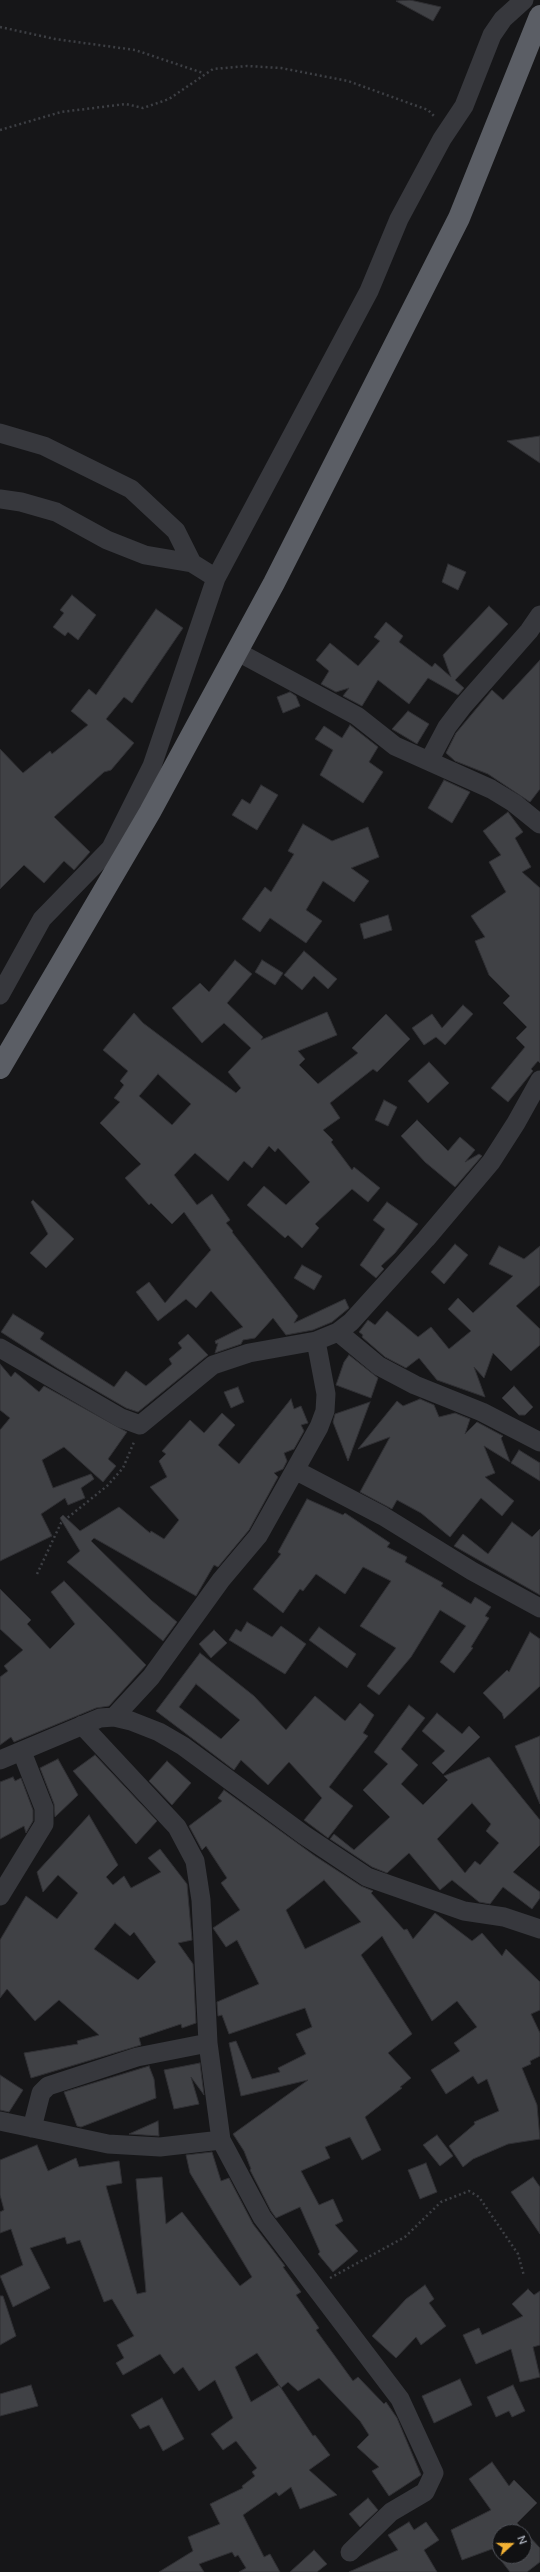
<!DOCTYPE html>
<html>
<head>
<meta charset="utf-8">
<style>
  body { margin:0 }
  #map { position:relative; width:540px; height:2572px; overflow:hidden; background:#161618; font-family:Mulish,sans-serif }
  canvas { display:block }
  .north { position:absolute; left:492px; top:2524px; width:40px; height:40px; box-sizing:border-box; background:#111113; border:1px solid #4d4f55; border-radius:50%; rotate:69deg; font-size:11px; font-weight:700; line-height:16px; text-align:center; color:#a8adb8 }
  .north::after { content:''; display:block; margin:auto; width:14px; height:18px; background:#f2b134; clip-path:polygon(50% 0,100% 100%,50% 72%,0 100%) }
</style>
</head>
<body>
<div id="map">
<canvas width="540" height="2572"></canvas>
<div class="north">N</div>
</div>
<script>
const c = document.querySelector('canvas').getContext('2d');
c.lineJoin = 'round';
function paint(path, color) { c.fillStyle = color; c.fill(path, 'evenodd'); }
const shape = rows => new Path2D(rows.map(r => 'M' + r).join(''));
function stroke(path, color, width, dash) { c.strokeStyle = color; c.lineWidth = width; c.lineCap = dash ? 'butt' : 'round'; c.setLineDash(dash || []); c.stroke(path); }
const building = shape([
  [410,0,441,7,433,21,396,1,410,0],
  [540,436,540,463,507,441,540,436],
  [448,564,466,572,458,590,442,582,448,564],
  [72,595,96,615,78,640,68,632,65,636,53,627,64,613,60,610,72,595],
  [489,606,508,624,455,680,464,688,458,695,428,678,409,704,378,680,362,706,343,696,349,688,336,692,321,684,329,671,316,660,330,643,358,666,380,641,374,637,386,622,403,636,399,642,432,667,435,663,451,677,443,655,489,606],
  [156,609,183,628,132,703,124,697,106,719,134,743,111,770,104,772,54,817,90,852,74,870,64,861,44,883,24,865,0,889,0,749,23,773,50,751,52,754,88,725,71,711,89,689,96,695,156,609],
  [540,660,540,789,530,802,488,774,455,761,446,753,456,733,492,690,503,700,540,660],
  [290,692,296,696,300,706,283,713,277,697,290,692],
  [408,711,429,724,417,744,392,729,408,711],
  [350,725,378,747,369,762,383,772,363,803,320,775,333,750,315,739,324,726,342,738,350,725],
  [444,780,470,792,452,823,428,808,444,780],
  [261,785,278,795,257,830,232,815,242,799,250,804,261,785],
  [508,812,523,832,515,838,531,867,522,872,540,888,540,1063,538,1061,531,1069,533,1071,508,1102,491,1088,525,1047,516,1038,527,1027,503,1003,510,996,489,975,475,941,485,937,471,916,506,892,489,862,501,855,483,831,508,812],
  [303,824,332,841,368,827,379,857,351,868,369,881,354,902,323,881,306,910,322,921,306,943,270,918,260,932,242,919,265,887,271,892,294,854,288,851,303,824],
  [388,915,392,930,364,939,360,924,388,915],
  [304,951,337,979,328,989,314,976,302,990,284,975,304,951],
  [235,960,252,974,227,1003,263,1037,261,1040,327,1012,337,1035,298,1051,305,1059,299,1065,318,1084,358,1053,352,1048,386,1014,410,1039,377,1072,373,1069,330,1103,340,1118,323,1130,333,1140,331,1142,352,1170,354,1167,380,1188,368,1202,352,1189,315,1224,319,1228,302,1248,288,1235,285,1238,247,1205,264,1186,286,1205,310,1182,278,1148,275,1152,269,1146,252,1168,244,1161,228,1181,195,1153,174,1175,197,1205,212,1194,230,1220,226,1223,233,1231,232,1232,298,1316,294,1323,345,1299,349,1308,332,1322,313,1330,286,1335,273,1318,255,1338,243,1340,241,1344,215,1353,218,1343,216,1344,215,1341,243,1327,211,1291,196,1308,186,1299,158,1321,136,1292,149,1282,165,1303,211,1250,184,1212,172,1224,151,1203,149,1205,125,1178,141,1164,100,1123,120,1102,114,1098,124,1085,120,1081,128,1071,103,1050,134,1013,143,1023,236,1093,241,1088,228,1072,251,1048,224,1023,202,1043,172,1008,200,983,209,992,235,960],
  [158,1074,191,1104,172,1125,139,1096,158,1074],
  [262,960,283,973,275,985,255,972,262,960],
  [463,1005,473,1014,445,1045,436,1037,424,1045,412,1028,432,1014,442,1028,463,1005],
  [429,1062,449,1083,428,1103,408,1081,429,1062],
  [384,1100,397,1107,388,1126,375,1120,384,1100],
  [417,1120,448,1151,460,1137,475,1150,465,1162,479,1154,482,1156,455,1187,425,1162,401,1136,417,1120],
  [33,1200,74,1239,46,1268,30,1253,48,1234,31,1202,33,1200],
  [387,1202,418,1224,395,1253,381,1266,384,1269,376,1278,360,1265,385,1229,373,1220,387,1202],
  [455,1244,468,1255,444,1284,431,1272,455,1244],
  [499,1246,524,1259,540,1246,540,1285,516,1306,540,1329,540,1345,511,1371,493,1353,484,1378,474,1367,485,1397,437,1380,419,1358,406,1368,385,1357,362,1337,363,1335,359,1332,368,1320,375,1325,387,1311,418,1337,431,1327,449,1349,471,1331,448,1309,458,1298,473,1313,513,1276,489,1264,499,1246],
  [302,1265,322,1276,314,1290,294,1278,302,1265],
  [13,1314,44,1333,40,1339,114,1387,126,1371,146,1386,172,1364,169,1359,182,1348,178,1343,188,1334,208,1355,138,1412,126,1408,57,1368,1,1332,13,1314],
  [349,1355,378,1378,371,1398,336,1385,344,1362,349,1355],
  [0,1364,11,1377,15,1372,39,1392,44,1386,127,1432,108,1459,116,1466,103,1482,64,1447,42,1460,53,1488,91,1474,94,1479,81,1488,85,1498,68,1505,65,1498,41,1514,52,1536,0,1561,0,1430,10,1418,0,1410,0,1364],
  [514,1386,533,1407,525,1415,519,1415,502,1398,514,1386],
  [238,1387,244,1402,231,1408,224,1392,238,1387],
  [291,1399,294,1409,301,1406,308,1423,301,1425,304,1431,294,1449,284,1453,287,1461,283,1469,274,1473,278,1477,249,1530,218,1567,214,1565,196,1596,94,1538,91,1541,151,1600,177,1622,163,1641,67,1562,80,1551,60,1518,63,1515,80,1531,119,1507,150,1533,151,1531,164,1539,179,1520,150,1487,167,1477,159,1461,166,1454,162,1451,190,1420,204,1433,222,1413,235,1425,218,1445,239,1464,291,1399],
  [420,1399,434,1405,439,1417,455,1413,470,1419,465,1434,477,1422,503,1436,501,1438,510,1462,484,1446,495,1473,485,1477,514,1501,502,1516,481,1498,450,1537,421,1513,397,1500,392,1509,360,1492,390,1437,358,1449,397,1401,403,1406,420,1399],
  [370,1402,348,1461,333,1422,335,1414,370,1402],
  [519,1450,540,1463,540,1481,511,1463,519,1450],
  [307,1499,343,1515,345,1513,390,1543,387,1547,407,1557,405,1562,443,1583,441,1586,471,1604,475,1597,491,1607,485,1616,489,1618,471,1647,473,1648,454,1673,440,1662,466,1626,440,1610,411,1657,379,1695,367,1686,396,1648,360,1626,391,1581,363,1567,345,1594,316,1574,303,1591,300,1589,283,1613,253,1589,281,1554,278,1552,307,1499],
  [512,1522,532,1537,540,1529,540,1595,454,1546,463,1534,488,1554,512,1522],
  [64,1581,146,1665,109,1706,96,1708,14,1742,11,1737,0,1745,0,1677,8,1671,4,1666,23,1650,0,1629,0,1589,31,1620,27,1624,50,1649,75,1624,51,1592,64,1581],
  [247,1622,272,1637,281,1626,306,1644,285,1674,229,1640,236,1629,241,1632,247,1622],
  [319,1627,356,1654,347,1668,309,1640,319,1627],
  [214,1630,227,1643,211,1658,199,1644,214,1630],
  [530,1632,540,1639,540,1686,504,1719,502,1713,483,1693,507,1670,509,1672,530,1632],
  [200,1653,254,1696,286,1730,315,1696,345,1721,360,1703,374,1715,363,1733,368,1736,329,1787,353,1806,328,1838,304,1820,322,1798,289,1762,268,1785,241,1760,234,1770,156,1711,200,1653],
  [196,1684,240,1720,221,1739,179,1707,196,1684],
  [409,1705,425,1718,401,1749,418,1765,401,1784,423,1805,448,1780,444,1776,489,1757,540,1820,540,1845,513,1872,540,1892,540,1898,532,1909,503,1887,490,1904,479,1902,452,1880,440,1890,409,1853,387,1873,372,1867,330,1839,334,1834,354,1850,390,1817,363,1790,388,1764,374,1752,409,1705],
  [472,1803,491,1824,486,1831,499,1843,480,1865,475,1861,465,1873,437,1839,472,1803],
  [437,1713,462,1734,469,1726,480,1737,443,1774,432,1763,445,1751,422,1731,437,1713],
  [540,1736,540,1804,515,1746,540,1736],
  [95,1755,157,1821,136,1844,73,1771,95,1755],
  [58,1759,78,1795,55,1817,54,1804,40,1768,58,1759],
  [167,1761,191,1783,172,1805,149,1781,167,1761],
  [13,1777,15,1781,21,1778,33,1810,33,1821,26,1833,24,1826,0,1839,0,1782,13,1777],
  [224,1790,315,1856,361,1886,373,1891,371,1893,404,1930,407,1929,413,1939,435,1913,472,1941,482,1933,502,1956,506,1949,540,1982,540,2010,531,2014,540,2033,540,2056,530,2061,531,2064,522,2068,537,2105,540,2139,508,2144,473,2159,463,2167,449,2146,475,2124,474,2122,499,2111,487,2079,478,2084,473,2076,446,2094,431,2070,460,2051,454,2043,477,2027,457,2001,432,2021,382,1936,361,1955,412,2034,388,2053,411,2078,400,2087,402,2088,365,2117,381,2150,362,2160,350,2137,325,2147,330,2158,301,2171,319,2205,333,2199,343,2221,335,2225,358,2251,333,2272,318,2254,320,2252,300,2207,276,2218,271,2211,250,2170,251,2169,244,2151,233,2134,308,2080,241,2096,229,2043,236,2041,252,2079,280,2072,278,2068,306,2054,296,2034,312,2027,305,2008,229,2034,222,2015,218,2016,217,2002,259,1984,237,1940,226,1947,213,1928,240,1910,221,1883,227,1878,206,1846,202,1850,189,1826,222,1801,218,1798,224,1790],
  [324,1880,361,1922,305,1949,286,1910,324,1880],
  [89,1815,118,1865,106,1877,113,1885,124,1876,131,1888,161,1872,148,1858,160,1849,187,1884,192,1940,178,1943,193,1964,196,2023,182,2028,181,2024,139,2038,141,2045,31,2078,24,2053,78,2044,77,2041,99,2035,59,2000,35,2021,7,1989,0,1998,0,1940,26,1896,57,1919,78,1893,58,1875,43,1892,37,1872,89,1815],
  [115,1923,130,1936,134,1932,156,1962,138,1980,94,1949,115,1923],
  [200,2063,204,2095,191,2077,199,2104,174,2109,164,2070,200,2063],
  [149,2066,154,2079,156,2098,81,2127,77,2126,64,2092,149,2066],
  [0,2075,23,2090,9,2112,0,2110,0,2075],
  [158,2121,159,2136,129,2134,158,2121],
  [437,2135,453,2156,440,2166,423,2145,437,2135],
  [37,2145,48,2171,76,2158,79,2167,119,2161,122,2183,106,2186,137,2294,146,2292,136,2179,162,2177,166,2224,182,2212,240,2286,252,2277,190,2173,186,2155,212,2152,221,2181,229,2178,253,2224,285,2266,283,2267,301,2292,296,2295,319,2328,316,2330,353,2381,358,2377,384,2404,386,2402,397,2418,421,2475,389,2496,372,2471,379,2467,357,2447,369,2435,360,2421,319,2378,298,2391,288,2382,281,2388,257,2353,235,2367,251,2402,279,2385,313,2436,315,2435,330,2455,309,2470,337,2495,300,2509,291,2487,279,2496,276,2492,243,2515,264,2557,270,2554,280,2572,239,2572,246,2568,238,2555,235,2557,232,2552,199,2564,204,2572,159,2572,193,2551,188,2537,220,2524,210,2504,243,2488,242,2486,255,2476,252,2472,257,2468,236,2441,223,2450,211,2434,233,2418,215,2380,199,2391,183,2367,174,2374,160,2354,123,2375,116,2363,124,2358,117,2345,134,2336,112,2299,104,2302,80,2240,67,2244,65,2237,30,2248,50,2288,13,2307,0,2276,23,2265,11,2229,0,2233,0,2212,4,2210,0,2195,0,2160,37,2145],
  [426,2163,437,2192,420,2199,408,2170,426,2163],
  [533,2177,540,2187,540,2234,511,2192,533,2177],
  [425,2285,434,2299,429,2303,446,2326,421,2345,416,2337,396,2358,372,2336,406,2299,425,2285],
  [528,2289,534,2295,540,2291,540,2345,533,2347,540,2377,520,2382,511,2349,476,2364,463,2335,479,2328,482,2335,523,2316,512,2304,528,2289],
  [0,2296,3,2296,16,2336,0,2345,0,2296],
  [460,2379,472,2405,434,2423,422,2396,460,2379],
  [31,2385,38,2406,0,2416,0,2394,31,2385],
  [513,2385,525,2411,512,2417,509,2411,496,2417,487,2397,513,2385],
  [162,2398,184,2439,163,2451,149,2425,140,2429,131,2415,162,2398],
  [492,2462,509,2486,514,2480,537,2503,517,2523,540,2548,540,2562,527,2572,510,2572,492,2549,462,2560,451,2530,491,2510,469,2479,492,2462],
  [500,2532,524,2532,524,2556,500,2556,500,2532],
  [368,2498,378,2510,360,2527,349,2514,368,2498],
  [409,2522,414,2530,426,2522,439,2540,424,2550,437,2572,349,2572,398,2550,388,2535,409,2522],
  [314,2550,327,2564,317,2572,290,2572,314,2550]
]);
paint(building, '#404145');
stroke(building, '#303034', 1);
stroke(shape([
  [0,27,55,39,135,50,203,73],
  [0,130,61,112,126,104,143,108,169,99,213,69,247,66,281,68,348,81,428,110,435,117],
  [37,1574,61,1523,107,1486,123,1468,134,1442],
  [330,2278,405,2237,441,2202,469,2191,479,2197,518,2254,524,2276]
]), '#3d3f44', 2.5, [2, 3]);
stroke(shape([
  [0,433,44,446,131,489,176,531,192,563],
  [0,499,21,502,56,512,107,540,145,555,192,563,216,578],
  [236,651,357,716,395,746,491,789,514,803,540,824],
  [429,761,447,727,463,706,529,631,540,615],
  [0,995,42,919,111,848,152,766,216,578,369,291,399,219,442,139,464,106,492,35,503,19,524,0],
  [338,1332,379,1366,415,1385,482,1412,540,1442],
  [0,1348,121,1418,140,1425,213,1365,249,1353,316,1341,338,1332,351,1322,426,1239,491,1162,516,1123,540,1080],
  [295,1470,383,1516,472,1571,540,1608],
  [114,1717,151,1677,221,1580,258,1536,319,1427,325,1411,326,1394,316,1341],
  [82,1725,177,1827,195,1861,201,1900,208,2043,221,2140,262,2217,400,2399,434,2473,425,2492,391,2512,350,2552],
  [0,1760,100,1718,114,1717,131,1721,159,1732,183,1746,304,1835,367,1877,464,1911,504,1917,540,1929],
  [0,1896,44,1824,44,1808,22,1752],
  [0,2121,108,2144,160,2147,221,2140],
  [32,2128,41,2093,48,2086,137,2057,208,2043]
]), '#37383d', 19);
stroke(shape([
  [0,1068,150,812,274,583,459,218,540,16]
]), '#5b5e65', 22);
</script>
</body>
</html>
